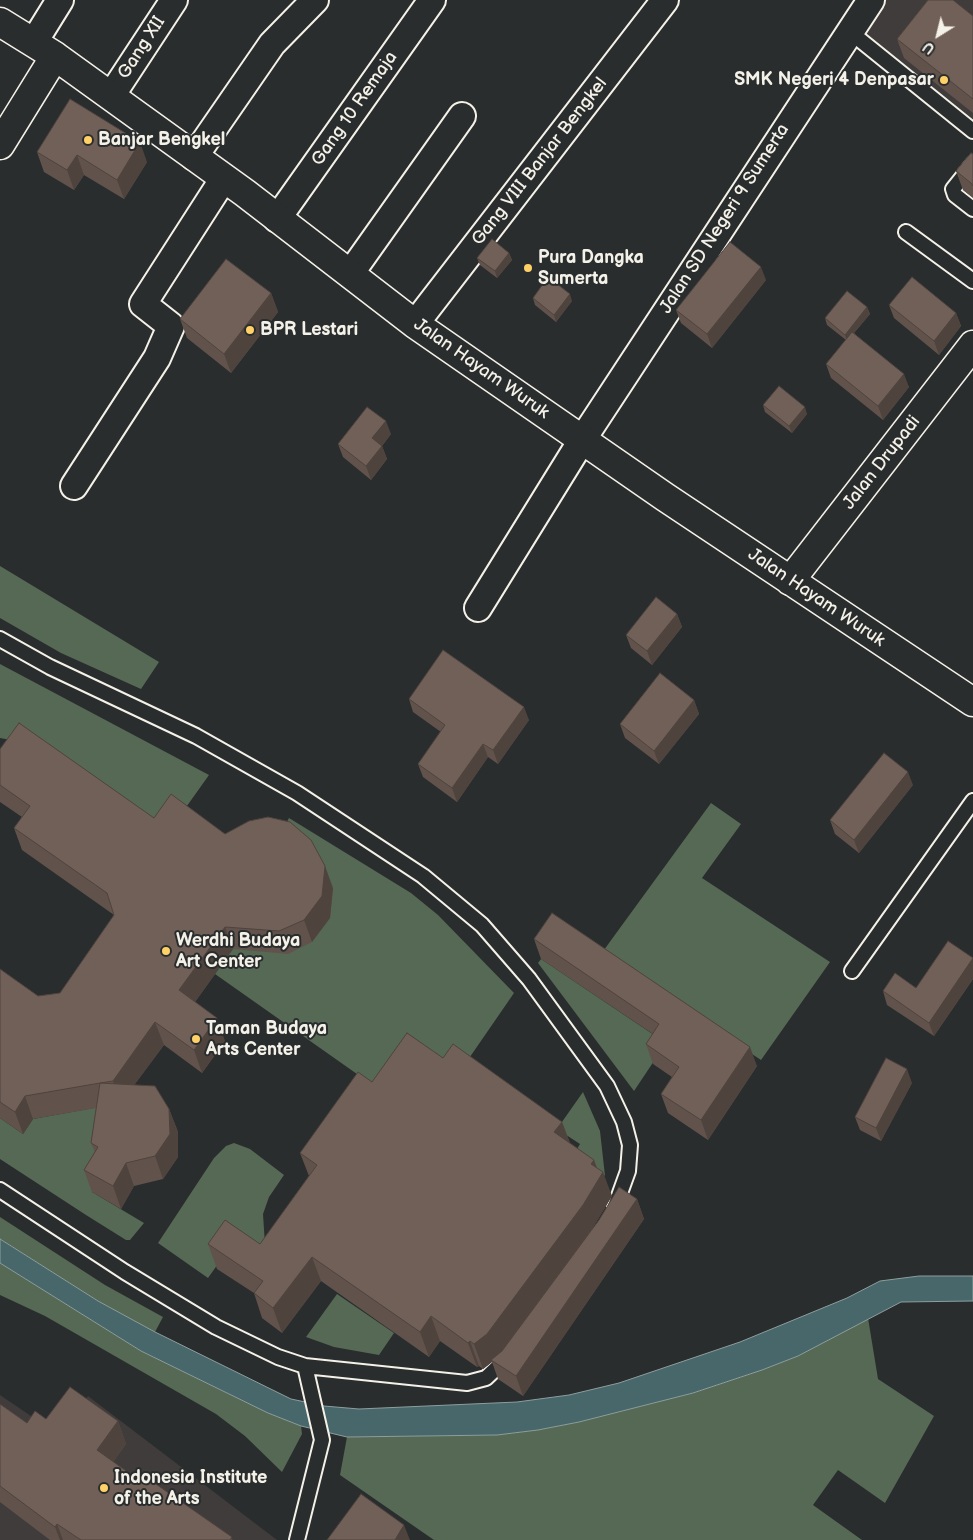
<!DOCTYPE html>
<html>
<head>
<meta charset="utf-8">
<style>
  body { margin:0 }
  #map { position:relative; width:973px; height:1540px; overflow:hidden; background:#2a2d2e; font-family:"Balsamiq Sans",sans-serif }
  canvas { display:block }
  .north { position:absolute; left:913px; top:10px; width:50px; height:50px; -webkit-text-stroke:4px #2a2d2e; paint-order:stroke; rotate:216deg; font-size:14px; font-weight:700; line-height:20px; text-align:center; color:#f4f1e8 }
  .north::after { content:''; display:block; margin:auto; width:18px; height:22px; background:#f4f1e8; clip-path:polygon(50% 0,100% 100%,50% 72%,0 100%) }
</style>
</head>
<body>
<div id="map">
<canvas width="973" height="1540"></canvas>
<div class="north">U</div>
</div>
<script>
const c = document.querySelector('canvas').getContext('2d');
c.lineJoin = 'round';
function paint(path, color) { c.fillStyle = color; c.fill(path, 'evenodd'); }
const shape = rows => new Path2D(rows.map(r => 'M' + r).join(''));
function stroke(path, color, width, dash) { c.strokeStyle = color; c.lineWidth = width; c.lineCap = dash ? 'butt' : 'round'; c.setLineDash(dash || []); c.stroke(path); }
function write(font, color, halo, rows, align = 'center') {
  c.font = font + ' "Balsamiq Sans",sans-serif'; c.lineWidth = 4; c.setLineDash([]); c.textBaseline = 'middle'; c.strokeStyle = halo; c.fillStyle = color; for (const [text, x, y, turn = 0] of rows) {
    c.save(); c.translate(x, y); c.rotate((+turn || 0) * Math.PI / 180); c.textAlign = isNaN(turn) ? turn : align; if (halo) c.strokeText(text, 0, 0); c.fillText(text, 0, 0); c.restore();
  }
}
paint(shape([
  [882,0,973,0,973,127,857,34],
  [0,1395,59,1435,88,1396,277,1540,0,1540]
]), '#3f3c3b');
paint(shape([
  [0,566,159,662,141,689,61,653,0,618],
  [0,664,209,775,162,841,27,743,0,738],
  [711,803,741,824,702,878,830,962,761,1060,601,954],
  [289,818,411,893,438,915,514,993,452,1083,374,1086,215,974,222,964,277,840],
  [541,959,666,1043,634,1091,538,963],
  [583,1092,600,1131,605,1176,574,1154,580,1144,557,1129],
  [121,1103,92,1192,144,1223,130,1240,126,1240,86,1215,0,1159,0,1118,23,1134,33,1119],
  [234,1143,250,1149,284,1175,269,1197,263,1214,265,1245,235,1240,208,1278,158,1243,214,1158,226,1146],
  [0,1217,105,1285,163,1317,155,1332,98,1301,0,1239],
  [0,1263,141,1351,268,1413,301,1426,302,1434,282,1472,245,1436,216,1414,45,1316,0,1295],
  [337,1294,394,1333,379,1355,334,1347,306,1337],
  [868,1318,878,1379,934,1416,885,1503,838,1470,813,1505,862,1540,434,1540,340,1475,347,1437,497,1435,538,1430,579,1422,693,1393,762,1370,798,1356]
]), '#556954');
const water = shape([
  [0,1239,98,1301,155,1332,291,1399,324,1406,359,1409,517,1402,569,1395,619,1383,740,1342,847,1298,880,1281,919,1276,973,1276,973,1301,901,1302,798,1356,762,1370,693,1393,579,1422,538,1430,497,1435,347,1437,301,1426,268,1413,141,1351,0,1263,0,1239]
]);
paint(water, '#48676b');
stroke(water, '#8d9e9d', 1);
const lane = shape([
  [849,31,973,131],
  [973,164,953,189,955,195,973,209],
  [906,232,973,281],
  [0,639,50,667,196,736,297,793,423,876,482,925,529,979,607,1086,624,1122,630,1145,628,1171,615,1207],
  [852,971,973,801],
  [0,1190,125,1272,216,1327,278,1357,305,1366,467,1383,486,1378,507,1358],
  [297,1540,322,1440,305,1366]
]);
const street = shape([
  [34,42,60,0],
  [111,96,174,0],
  [194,157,272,44,315,0],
  [277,219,432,0],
  [350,274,462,116],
  [415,324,665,0],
  [74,486,157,358,171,326,143,304,224,178],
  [478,608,582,440,871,0]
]);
const secondary = shape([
  [0,22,55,56,245,193,415,324,665,497,973,702],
  [0,145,55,56],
  [790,581,973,345]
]);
stroke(lane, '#f4f1e8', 18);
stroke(street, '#f4f1e8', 30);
stroke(secondary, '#f4f1e8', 31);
stroke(lane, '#2a2d2e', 14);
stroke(street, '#2a2d2e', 26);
stroke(secondary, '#2a2d2e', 28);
paint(shape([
  [927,0,953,0,973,16,973,113,904,58,897,39,928,0],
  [37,152,147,162,124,199,84,175,74,190,44,172],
  [973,154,973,198,963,190,956,171],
  [509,253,512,260,497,278,480,265,477,258],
  [766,280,712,348,681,323,676,310],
  [271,293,278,312,231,373,187,338,180,319],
  [533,298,572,301,556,322,535,305],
  [889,305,956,313,961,326,939,355,894,318],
  [867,307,870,314,854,333,909,387,883,420,831,378,826,364,846,340,827,325,825,318],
  [763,405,807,414,792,433,765,412],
  [391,434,382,446,387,459,371,480,343,457,338,444],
  [677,614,682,627,652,665,631,648,626,635],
  [409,699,529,720,498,764,488,757,457,802,423,777,418,764,441,732,413,712],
  [694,700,699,714,659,764,625,738,620,724],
  [0,749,154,818,225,834,333,888,330,918,312,942,288,954,233,949,195,1002,225,1041,202,1073,164,1045,134,1085,169,1109,178,1132,178,1157,163,1179,134,1186,121,1209,92,1192,84,1170,95,1152,91,1143,96,1108,33,1119,23,1134,0,1118,0,969,38,996,60,993,114,915,22,850,14,828,22,817,0,802],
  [913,785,859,853,835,834,830,820],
  [534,939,757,1066,708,1140,668,1113,661,1094,672,1077,653,1064,646,1044,653,1034,541,959],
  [973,958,973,979,934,1036,887,1005,883,991,916,988],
  [443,1058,562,1122,570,1143,594,1160,597,1168,612,1196,592,1229,637,1199,644,1219,523,1396,498,1379,492,1362,483,1369,479,1366,477,1367,440,1341,429,1357,321,1281,282,1333,262,1318,254,1293,217,1269,208,1244,260,1244,309,1176,300,1153,372,1082],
  [912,1083,881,1141,860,1130,855,1117],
  [0,1404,27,1423,46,1419,118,1421,126,1444,113,1462,136,1478,233,1540,50,1540,0,1502]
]), '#61534c');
paint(shape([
  [140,142,147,162,124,199,117,180],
  [77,155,84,175,74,190,67,170],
  [509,253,512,260,497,278,495,271],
  [761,267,766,280,712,348,707,334],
  [271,293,278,312,231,373,224,354],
  [570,294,572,301,556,322,554,315],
  [867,307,870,314,847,341,845,335],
  [956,313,961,326,939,355,934,341],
  [904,374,909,387,883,420,878,406],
  [805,407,807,414,792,433,789,426],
  [386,421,391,434,377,452,372,438],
  [382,446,387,459,371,480,366,466],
  [677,614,682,627,652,665,647,651],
  [694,700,699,714,659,764,654,751],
  [524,707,529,720,498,764,493,750],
  [483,744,488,757,457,802,452,788],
  [908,772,913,785,859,853,854,840],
  [325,866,333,888,330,918,312,942,304,920],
  [225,927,233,949,187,1013,179,990],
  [973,958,973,979,934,1036,929,1023],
  [217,1018,225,1041,202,1073,194,1050],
  [155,1022,164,1045,121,1103,113,1081],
  [750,1047,757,1066,708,1140,701,1120],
  [907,1069,912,1083,881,1141,876,1128],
  [25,1096,33,1119,23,1134,15,1112],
  [169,1109,178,1132,178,1157,163,1179,155,1156],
  [562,1122,571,1146,554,1132],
  [594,1160,600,1177,603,1172,612,1196,592,1229,496,1359,491,1360,492,1362,483,1369,474,1344],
  [126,1163,134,1186,121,1209,113,1186],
  [637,1199,644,1219,523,1396,516,1376],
  [312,1257,321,1281,282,1333,273,1308],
  [431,1316,440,1341,429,1357,420,1332],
  [470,1341,479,1366,477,1367,468,1343],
  [118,1421,126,1444,105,1473,97,1450],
  [57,1524,63,1540,60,1540,55,1527],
  [404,1525,410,1540,395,1540]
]), '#4f433e');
const building = shape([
  [928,0,953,0,973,16,973,99,897,39,928,0],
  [70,99,140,142,117,180,77,155,67,170,37,152,70,99],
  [971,153,973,154,973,186,971,183,956,171,971,153],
  [492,239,509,253,495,271,477,258,492,239],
  [730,242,761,267,707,334,676,310,730,242],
  [226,259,271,293,224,354,180,319,226,259],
  [548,277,570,294,554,315,533,298,548,277],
  [912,277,956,313,934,341,889,305,912,277],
  [847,291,867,307,845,335,825,318,847,291],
  [852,332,904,374,878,406,826,364,852,332],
  [779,386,805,407,789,426,763,405,779,386],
  [367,407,386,421,372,438,382,446,366,466,338,444,367,407],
  [656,597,677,614,647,651,626,635,656,597],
  [443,650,524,707,493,750,483,744,452,788,418,764,445,725,409,699,443,650],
  [660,673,694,700,654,751,620,724,660,673],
  [19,723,154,818,171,794,225,834,249,821,268,817,290,822,311,840,325,866,322,896,304,920,279,931,225,927,179,990,217,1018,194,1050,155,1022,113,1081,100,1083,155,1086,169,1109,170,1134,155,1156,126,1163,113,1186,84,1170,98,1147,91,1143,100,1083,25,1096,15,1112,0,1102,0,969,38,996,60,993,114,915,107,893,14,828,30,806,0,785,0,749,19,723],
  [884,753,908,772,854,840,830,820,884,753],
  [552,913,750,1047,701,1120,661,1094,679,1067,646,1044,659,1024,534,939,552,913],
  [948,941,973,958,929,1023,883,991,895,973,916,988,948,941],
  [407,1033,443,1058,453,1044,562,1122,554,1132,594,1160,591,1164,603,1172,583,1205,487,1334,474,1344,470,1341,468,1343,431,1316,420,1332,312,1257,273,1308,254,1293,263,1281,208,1244,225,1220,260,1244,317,1165,300,1153,358,1072,372,1082,407,1033],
  [886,1058,907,1069,876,1128,855,1117,886,1058],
  [619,1187,637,1199,516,1376,491,1360,502,1351,599,1220,619,1187],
  [70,1387,118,1421,97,1450,136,1478,140,1473,232,1537,230,1540,81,1540,57,1524,55,1527,0,1486,0,1404,27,1423,35,1411,46,1419,70,1387],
  [361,1494,404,1525,395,1540,327,1540,361,1494]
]);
paint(building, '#716058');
stroke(building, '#4f433e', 1);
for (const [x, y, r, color] of [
  [944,80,5,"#ffd166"],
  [88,140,5,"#ffd166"],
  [528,268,5,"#ffd166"],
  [250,330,5,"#ffd166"],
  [166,951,5,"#ffd166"],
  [196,1039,5,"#ffd166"],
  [104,1488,5,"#ffd166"]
]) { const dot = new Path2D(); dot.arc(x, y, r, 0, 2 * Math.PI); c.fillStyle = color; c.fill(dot); stroke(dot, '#2a2d2e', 2); }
write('18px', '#f4f1e8', '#2a2d2e', [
  ["Gang XII",142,48,-57],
  ["Gang 10 Remaja",355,109,-55],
  ["Gang VIII Banjar Bengkel",540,162,-52],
  ["Jalan SD Negeri 9 Sumerta",725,219,-57],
  ["Jalan Hayam Wuruk",481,369,35],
  ["Jalan Drupadi",882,463,-52],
  ["Jalan Hayam Wuruk",816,598,34]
]);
write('bold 18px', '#f4f1e8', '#2a2d2e', [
  ["SMK Negeri 4 Denpasar",934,80,"right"],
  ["Banjar Bengkel",98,140],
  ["Pura Dangka",538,258],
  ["Sumerta",538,279],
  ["BPR Lestari",260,330],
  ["Werdhi Budaya",176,941],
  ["Art Center",176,962],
  ["Taman Budaya",206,1029],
  ["Arts Center",206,1050],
  ["Indonesia Institute",114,1478],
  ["of the Arts",114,1499]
], 'left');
</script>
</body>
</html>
